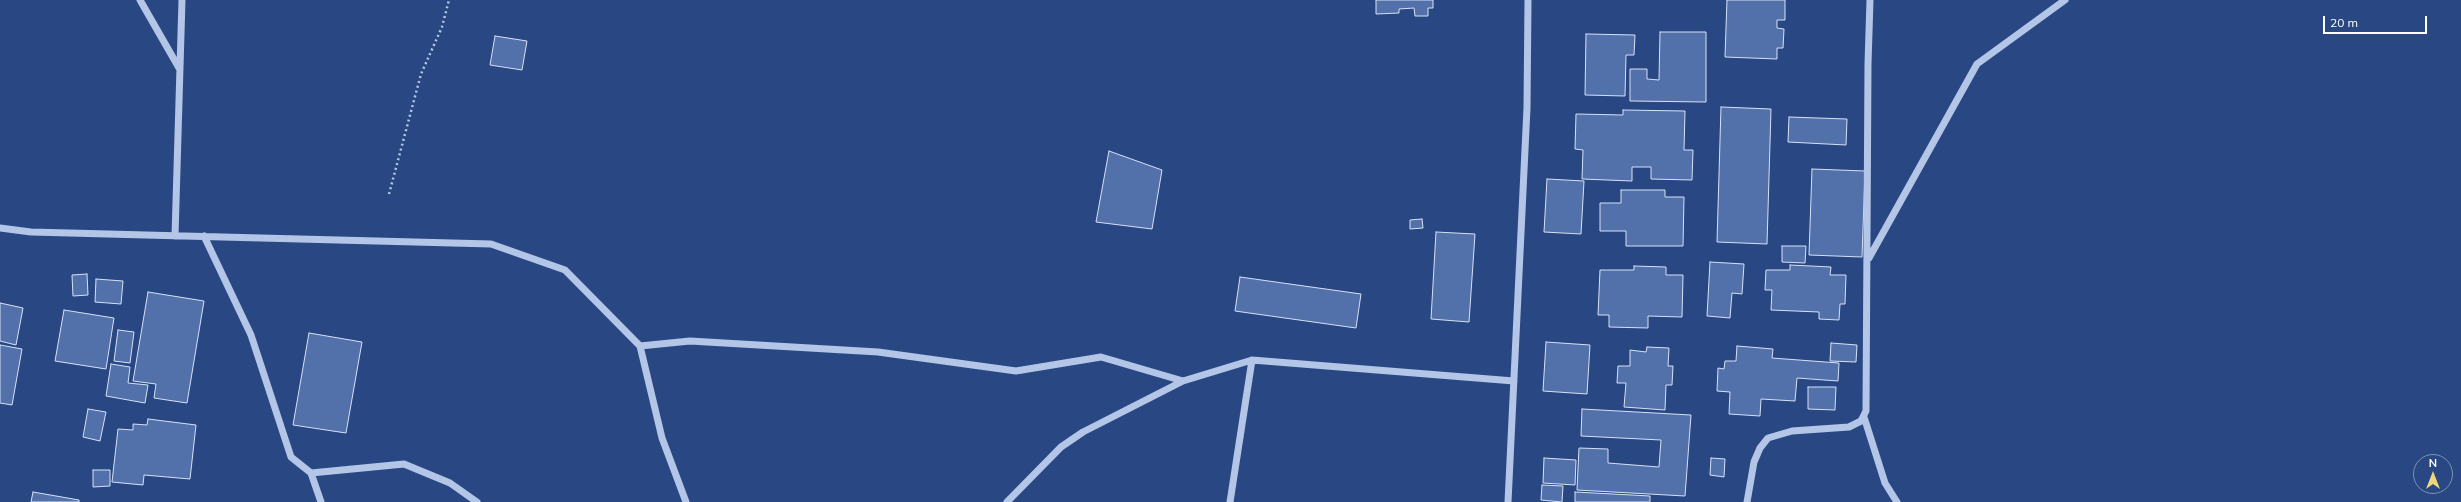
<!DOCTYPE html>
<html>
<head>
<meta charset="utf-8">
<style>
  body { margin:0 }
  #map { position:relative; width:2461px; height:502px; overflow:hidden; background:#294883; font-family:Mulish,sans-serif }
  canvas { display:block }
  .north { position:absolute; left:2413px; top:454px; width:40px; height:40px; box-sizing:border-box; background:#294883; border:1px solid #7f91b5; border-radius:50%; rotate:0deg; font-size:11px; font-weight:700; line-height:16px; text-align:center; color:#fff }
  .north::after { content:''; display:block; margin:auto; width:14px; height:18px; background:#edd77a; clip-path:polygon(50% 0,100% 100%,50% 72%,0 100%) }
  .scale { position:absolute; left:2323px; top:16px; width:104px; height:18px; box-sizing:border-box; border:2px solid #fff; border-top:0; padding-left:5px; font-size:12px; line-height:14px; white-space:nowrap; color:#fff; -webkit-text-stroke:3px #294883; paint-order:stroke }
</style>
</head>
<body>
<div id="map">
<canvas width="2461" height="502"></canvas>
<div class="north">N</div>
<div class="scale">20 m</div>
</div>
<script>
const c = document.querySelector('canvas').getContext('2d');
c.lineJoin = 'round';
function paint(path, color) { c.fillStyle = color; c.fill(path, 'evenodd'); }
const shape = rows => new Path2D(rows.map(r => 'M' + r).join(''));
function stroke(path, color, width, dash) { c.strokeStyle = color; c.lineWidth = width; c.lineCap = dash ? 'butt' : 'round'; c.setLineDash(dash || []); c.stroke(path); }
const building = shape([
  [1376,0,1433,0,1433,8,1428,8,1428,16,1415,16,1414,8,1399,9,1399,13,1376,14,1376,0],
  [1727,0,1785,0,1785,20,1777,20,1777,28,1784,29,1783,48,1777,48,1777,59,1725,57,1727,0],
  [1660,32,1706,32,1706,102,1630,101,1630,69,1647,69,1647,79,1659,80,1660,32],
  [1586,34,1635,35,1634,55,1626,55,1625,96,1585,95,1586,34],
  [495,36,527,41,522,70,490,65,495,36],
  [1721,107,1771,109,1767,244,1717,242,1721,107],
  [1623,110,1685,111,1684,150,1693,150,1692,180,1651,179,1651,167,1632,167,1632,181,1582,179,1583,150,1575,149,1576,114,1623,115,1623,110],
  [1789,117,1847,119,1846,145,1788,142,1789,117],
  [1109,151,1162,170,1152,229,1096,222,1109,151],
  [1812,169,1865,171,1862,257,1809,255,1812,169],
  [1547,179,1584,181,1581,234,1544,232,1547,179],
  [1621,190,1665,190,1665,197,1684,197,1683,246,1626,246,1626,231,1600,231,1600,203,1621,203,1621,190],
  [1422,219,1423,228,1410,229,1410,220,1422,219],
  [1436,232,1475,234,1469,322,1431,319,1436,232],
  [1782,246,1806,246,1805,263,1782,262,1782,246],
  [1710,262,1744,264,1742,294,1732,293,1730,318,1707,316,1710,262],
  [1790,265,1831,267,1830,275,1846,275,1845,304,1840,304,1839,320,1819,319,1819,312,1771,310,1772,290,1765,290,1766,270,1790,270,1790,265],
  [1634,266,1666,267,1666,275,1683,275,1682,317,1648,316,1648,328,1609,327,1609,315,1598,315,1600,270,1634,270,1634,266],
  [87,274,88,295,73,296,72,275,87,274],
  [1240,277,1361,294,1356,328,1235,311,1240,277],
  [96,279,123,281,121,304,95,302,96,279],
  [148,292,204,301,187,403,154,398,156,384,133,381,148,292],
  [0,303,23,308,16,345,0,341,0,303],
  [64,310,114,318,106,369,55,361,64,310],
  [118,330,134,332,130,363,114,361,118,330],
  [309,333,362,342,346,433,293,425,309,333],
  [1546,342,1590,345,1587,394,1543,391,1546,342],
  [1831,343,1857,345,1856,362,1830,361,1831,343],
  [0,345,22,349,12,405,0,403,0,345],
  [1737,346,1773,349,1772,358,1839,363,1838,381,1797,378,1795,401,1761,399,1760,416,1729,414,1730,392,1717,391,1718,368,1724,369,1725,361,1736,361,1737,346],
  [1647,347,1669,348,1668,366,1673,366,1672,385,1666,385,1665,410,1624,407,1626,383,1617,383,1618,366,1630,366,1630,350,1646,352,1647,347],
  [111,364,130,367,128,383,148,385,145,403,106,396,111,364],
  [1808,387,1836,387,1835,410,1808,409,1808,387],
  [88,409,106,412,100,441,83,437,88,409],
  [1582,409,1691,415,1685,496,1577,490,1579,448,1608,449,1608,463,1659,467,1661,440,1581,436,1582,409],
  [148,419,196,425,190,479,144,475,143,485,112,482,118,429,133,430,133,424,147,425,148,419],
  [1544,458,1576,460,1575,485,1543,483,1544,458],
  [1711,458,1725,459,1724,477,1710,475,1711,458],
  [93,470,110,470,110,486,93,487,93,470],
  [1542,485,1563,486,1562,502,1541,500,1542,485],
  [33,492,79,500,79,502,31,502,33,492],
  [1575,492,1650,496,1650,502,1575,502,1575,492]
]);
paint(building, '#5271ab');
stroke(building, '#d6e1f5', 1);
stroke(shape([
  [389,194,421,74,442,27,449,0]
]), '#b3c6e7', 2.5, [2, 3]);
stroke(shape([
  [140,0,179,68],
  [0,228,31,232,491,244,565,270,640,346,690,341,878,352,1016,371,1101,357,1183,381,1252,360,1514,381],
  [175,236,182,0],
  [204,236,251,335,291,457,311,473,321,502],
  [1869,258,1977,64,2065,0],
  [640,346,662,438,686,502],
  [1864,417,1885,483,1897,502],
  [311,473,404,464,450,483,477,502],
  [1007,502,1061,447,1083,432,1183,381],
  [1230,502,1252,360],
  [1508,502,1527,108,1528,0],
  [1747,502,1754,462,1760,448,1768,438,1792,431,1849,427,1861,421,1866,411,1868,64,1870,0]
]), '#b3c6e7', 7);
</script>
</body>
</html>
